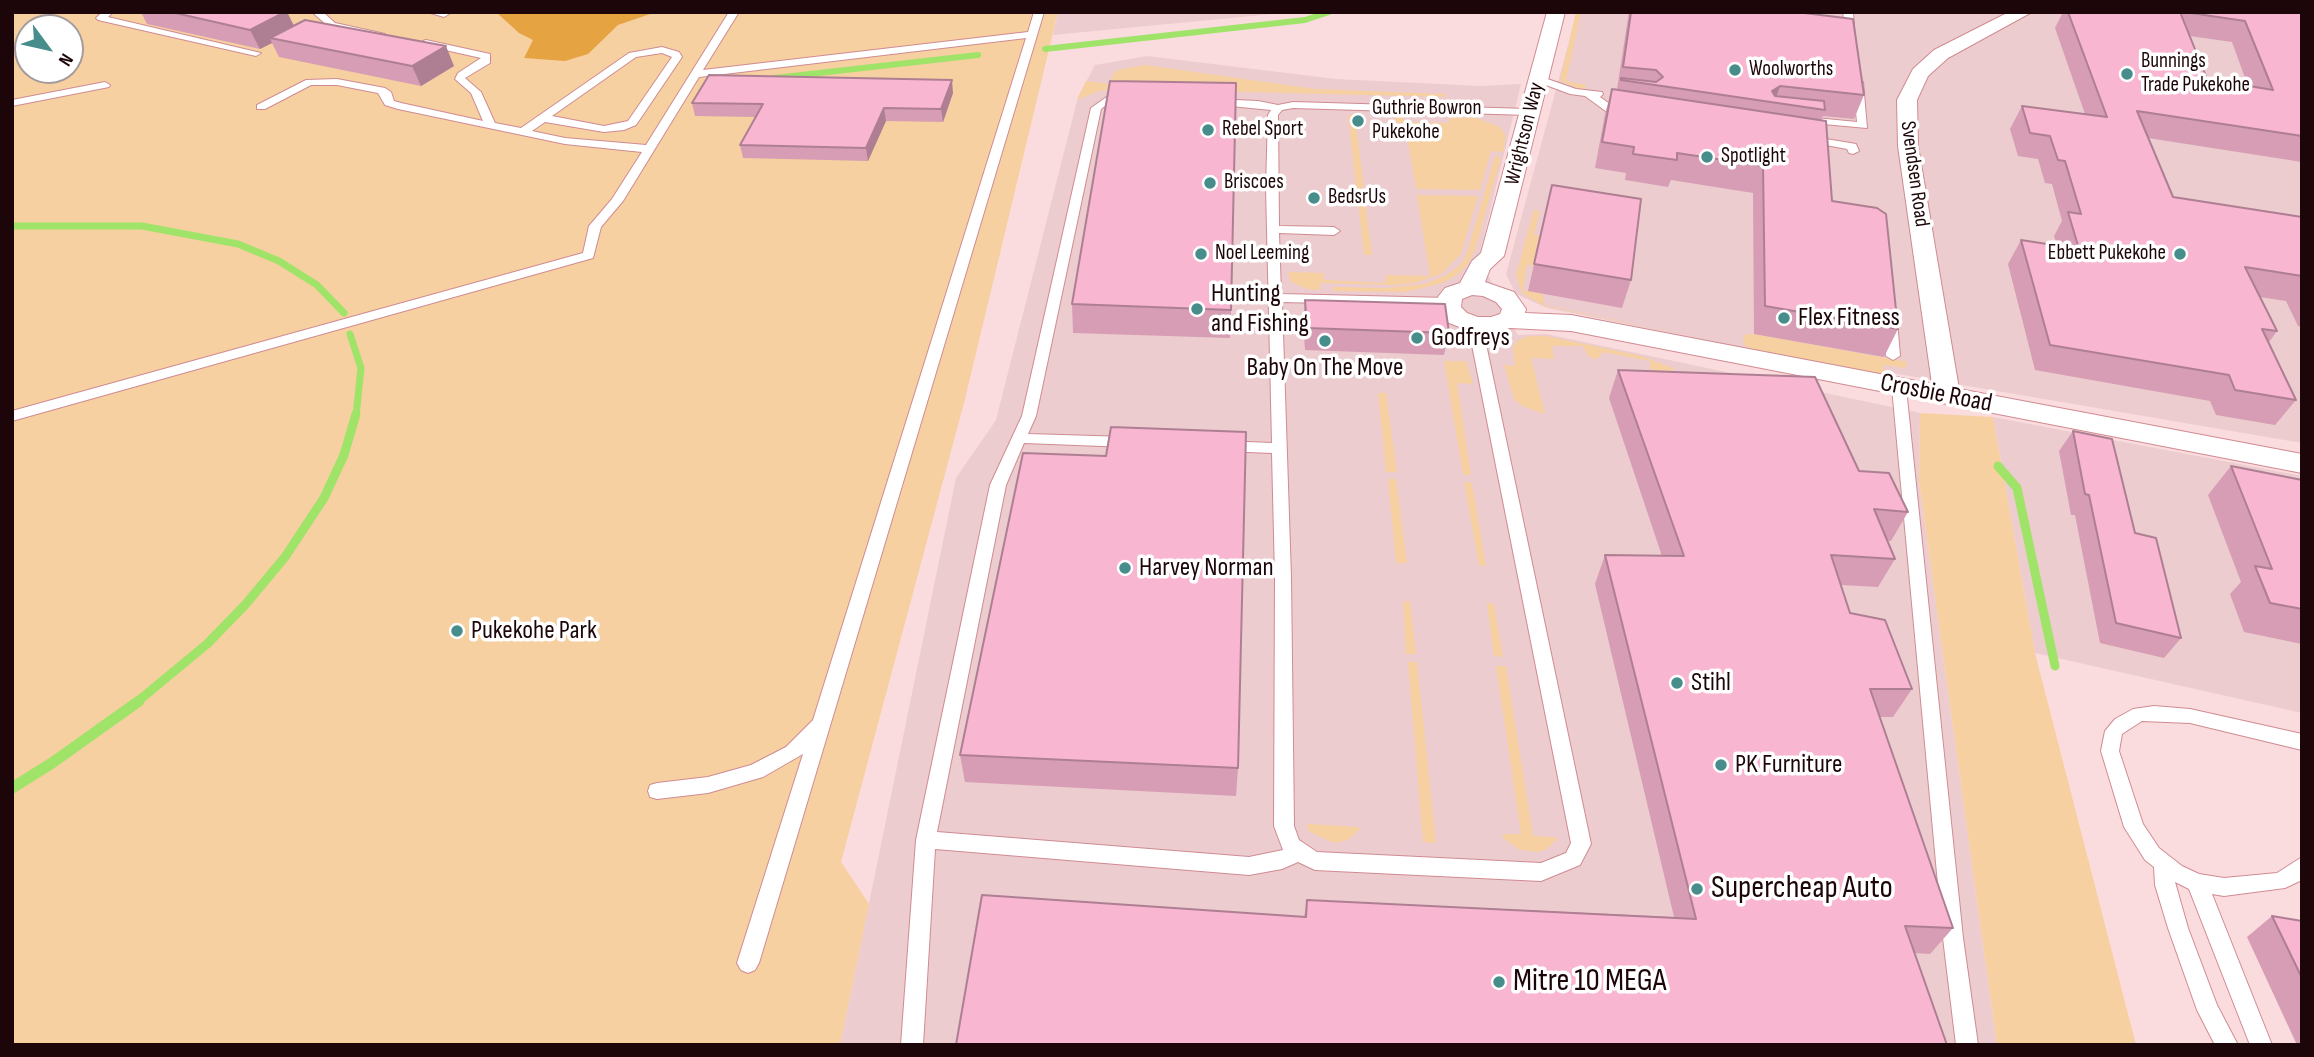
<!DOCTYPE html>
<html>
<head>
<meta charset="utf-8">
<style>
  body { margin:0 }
  #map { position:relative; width:2314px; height:1057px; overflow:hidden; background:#fbdcde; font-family:"Sofia Sans Condensed",sans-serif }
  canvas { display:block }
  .frame { position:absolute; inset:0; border:14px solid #1d0609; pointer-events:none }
  .north { position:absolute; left:14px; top:14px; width:70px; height:70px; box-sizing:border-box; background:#fff; border:2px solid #a59b9d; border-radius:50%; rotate:123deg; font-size:19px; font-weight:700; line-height:28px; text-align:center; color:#1d0609 }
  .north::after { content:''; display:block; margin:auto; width:24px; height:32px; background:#468d8b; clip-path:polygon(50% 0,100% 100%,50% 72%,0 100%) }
</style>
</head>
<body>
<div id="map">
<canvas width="2314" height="1057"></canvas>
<div class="frame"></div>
<div class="north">N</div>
</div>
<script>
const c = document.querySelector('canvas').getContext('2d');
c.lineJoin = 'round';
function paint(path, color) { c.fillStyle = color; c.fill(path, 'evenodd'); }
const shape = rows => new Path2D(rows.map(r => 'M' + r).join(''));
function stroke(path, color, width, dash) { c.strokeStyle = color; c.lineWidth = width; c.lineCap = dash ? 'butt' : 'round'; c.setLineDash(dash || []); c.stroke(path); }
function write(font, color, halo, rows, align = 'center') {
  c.font = font + ' "Sofia Sans Condensed",sans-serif'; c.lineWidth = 7; c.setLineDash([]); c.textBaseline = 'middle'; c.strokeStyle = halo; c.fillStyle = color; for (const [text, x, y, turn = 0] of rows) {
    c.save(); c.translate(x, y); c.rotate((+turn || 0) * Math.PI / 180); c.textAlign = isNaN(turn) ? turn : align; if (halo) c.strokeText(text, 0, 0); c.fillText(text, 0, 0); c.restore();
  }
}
paint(shape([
  [1058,12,1294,12,1053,35],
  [1577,12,2302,12,2302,443,1751,349,1547,308,1516,294,1506,274],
  [1147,56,1336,79,1480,86,1521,84,1479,257,1518,335,1546,334,1920,413,1919,481,1997,1045,840,1045,956,478,996,420,1078,97,1095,65],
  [1993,417,2302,476,2302,713,2035,653]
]), '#ecccce');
paint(shape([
  [12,12,1058,12,965,399,841,862,869,904,840,1045,12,1045],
  [28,28,70,28,70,70,28,70],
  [1576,12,1581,12,1566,81,1586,85,1585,91,1560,81],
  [1145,65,1315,89,1445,94,1446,97,1122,89,1099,91,1077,100,1086,81,1110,84,1113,74,1118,70],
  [1348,115,1355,115,1364,188,1356,188],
  [1401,116,1406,122,1449,123,1449,117,1476,118,1500,127,1506,136,1503,152,1491,151,1480,190,1416,189,1405,124,1392,122,1396,117],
  [1495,156,1501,157,1475,250,1467,265,1458,274,1443,283,1405,292,1333,291,1332,287,1386,288,1424,284,1446,275,1459,266,1466,256],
  [1357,192,1364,193,1372,255,1364,255],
  [1417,195,1478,196,1461,254,1441,274,1414,283,1395,285,1320,283,1320,290,1307,289,1291,282,1288,272,1323,273,1324,280,1384,283,1387,275,1430,276],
  [1534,210,1540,211,1534,234,1540,236,1533,266,1527,265,1523,290,1543,294,1544,305,1697,337,1544,306,1522,293,1516,275],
  [1754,334,1908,362,1905,368,1884,365,1884,375,1756,352,1744,345,1743,335],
  [1529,336,1546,336,1641,356,1673,368,1673,374,1650,369,1650,361,1603,352,1598,359,1589,357,1583,346,1552,346,1554,359,1531,358,1545,414,1522,406,1514,399,1504,365,1515,366,1513,347,1518,340],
  [1466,361,1473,384,1457,383,1471,475,1463,475,1444,361],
  [1378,393,1386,393,1397,472,1386,472],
  [1920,413,1993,417,2035,653,2136,1045,1997,1045,1919,481],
  [1388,479,1396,479,1407,563,1396,563],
  [1464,482,1472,483,1486,566,1479,565],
  [1403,601,1410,602,1416,654,1406,654],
  [1487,603,1494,604,1503,657,1494,656],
  [1408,662,1417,662,1436,843,1423,842],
  [1496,666,1506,666,1533,836,1554,837,1557,839,1547,849,1538,852,1520,850,1502,837,1504,834,1521,834],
  [1309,824,1358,827,1360,829,1348,840,1334,843,1310,832,1306,825]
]), '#f6d0a1');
paint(shape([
  [496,12,656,12,618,25,588,54,565,61,524,58,533,40,519,33]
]), '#e5a342');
stroke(shape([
  [1045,49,1305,20,1329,12],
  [775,78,978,55]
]), '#9fe369', 6);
stroke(shape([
  [12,226,142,226,238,244,279,261,317,285,344,313],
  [350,334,361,368,356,416]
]), '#9fe369', 7);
stroke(shape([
  [1998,466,2017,488,2055,666],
  [137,702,207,644,245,605,285,557,324,498,344,455,356,414]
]), '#9fe369', 9);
stroke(shape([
  [12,788,52,763,139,701]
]), '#9fe369', 11);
const lane = shape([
  [102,12,113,12,108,17,261,53,256,56,98,20,96,18,102,12],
  [312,12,323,12,335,23,385,34,380,37,329,27,312,12],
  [427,12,448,12,449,14,444,17,427,12],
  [729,12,739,12,703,70,1028,32,1034,12,1044,12,759,963,755,970,748,973,741,970,737,963,803,754,763,777,708,793,657,799,650,797,648,791,650,785,657,783,708,777,751,765,786,747,813,720,1026,38,699,77,623,201,601,227,593,258,12,421,12,411,583,253,589,226,612,199,642,152,565,144,398,109,385,105,378,93,337,85,311,85,265,109,257,109,257,105,306,80,337,79,385,88,391,92,394,101,401,103,483,121,471,93,455,79,458,73,481,58,423,45,423,41,426,40,490,54,490,63,465,78,481,92,495,123,521,128,629,53,662,47,679,52,682,57,636,125,624,130,604,132,545,122,532,131,565,138,646,145,729,12],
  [662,53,672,57,628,121,604,126,552,116,636,57,662,53],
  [1843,12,1853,12,1855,41,1847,39,1843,12],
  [1539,76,1576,89,1602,92,1603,94,1600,97,1614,107,1631,112,1626,115,1607,112,1585,96,1570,94,1535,81,1535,77,1539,76],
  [1858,79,1863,82,1867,128,1801,122,1800,120,1805,117,1857,122,1853,82,1858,79],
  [105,82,110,85,109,87,12,106,12,100,105,82],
  [1108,96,1125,96,1130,99,1125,102,1110,102,1101,109,1036,416,1028,434,1128,437,1135,442,1128,447,1024,443,1006,485,937,832,1249,857,1283,850,1274,826,1275,577,1272,453,1224,451,1217,446,1224,441,1272,443,1266,188,1268,115,1271,110,1210,104,1210,100,1214,99,1258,101,1278,105,1293,102,1529,109,1534,112,1529,115,1293,108,1282,110,1278,115,1279,226,1334,227,1340,231,1334,235,1279,233,1281,294,1448,298,1454,302,1448,306,1282,302,1291,577,1294,826,1299,840,1317,852,1541,863,1566,853,1571,843,1468,325,1475,321,1482,325,1591,844,1580,865,1541,881,1315,870,1298,862,1282,869,1249,875,935,849,923,1045,901,1045,916,840,990,485,1022,416,1091,108,1108,96],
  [1808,136,1856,144,1859,151,1853,154,1849,153,1847,149,1804,141,1804,137,1808,136],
  [1890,316,1897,320,1900,356,1893,360,1886,356,1883,320,1890,316],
  [1899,384,1906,388,1963,938,1978,1045,1956,1045,1943,938,1892,388,1899,384],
  [2154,706,2190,709,2302,734,2302,750,2190,723,2142,721,2122,734,2119,751,2143,824,2159,848,2182,866,2199,874,2224,878,2277,873,2302,857,2302,880,2285,888,2224,896,2212,894,2272,1045,2250,1045,2189,889,2175,882,2188,928,2217,1005,2238,1045,2215,1045,2197,1010,2168,928,2155,885,2154,867,2145,860,2124,827,2101,751,2105,731,2115,719,2133,709,2154,706]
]);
const street = shape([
  [1547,12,1565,12,1504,256,1490,269,1485,282,1514,292,1526,309,1525,313,1571,315,1932,384,1898,146,1897,100,1913,69,1934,50,2009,12,2032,12,1948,58,1928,76,1917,100,1918,146,1959,389,2302,454,2302,473,1571,331,1510,328,1494,333,1475,333,1449,323,1437,308,1438,297,1445,288,1460,283,1472,261,1481,253,1547,12],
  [1472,295,1483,296,1496,302,1502,309,1500,314,1491,317,1478,317,1467,313,1461,307,1462,299,1472,295]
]);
stroke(lane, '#d08b92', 2);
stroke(street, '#d08b92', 2);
paint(lane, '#fff');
paint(street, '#fff');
paint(shape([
  [141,12,287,12,294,26,454,66,421,86,279,57,272,43,260,49,147,24],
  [1629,12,1796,12,1864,95,1854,119,1823,116,1821,120,1832,201,1898,329,1884,357,1754,334,1753,193,1671,180,1668,187,1625,180,1626,173,1595,168,1605,114,1612,89,1617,89],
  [2063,12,2302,12,2302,162,2148,138,2173,197,2302,217,2302,327,2298,326,2286,301,2260,297,2277,331,2269,342,2296,400,2275,425,2216,415,2210,401,2035,370,2008,264,2021,240,2057,245,2054,236,2062,221,2052,184,2045,183,2038,159,2018,156,2010,129,2022,106,2085,114,2055,28],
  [2190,36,2232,42,2248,86,2207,79],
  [953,93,943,122,886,121,868,161,743,158,740,145,756,117,695,116,692,103],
  [1546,211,1631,280,1622,308,1528,291],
  [1305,300,1449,333,1444,355,1305,350,1303,322],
  [1072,304,1231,310,1230,338,1073,333],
  [1618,370,1859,471,1908,512,1891,541,1887,541,1895,559,1878,587,1841,585,1850,613,1912,689,1893,717,1880,717,1953,928,1930,954,1304,917,1307,900,1674,917,1595,584,1605,555,1662,556,1609,398],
  [2073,431,2135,533,2181,638,2164,658,2100,643,2075,515,2071,515,2059,451],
  [2231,466,2302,480,2302,644,2244,632,2230,594,2241,582,2208,495],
  [960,755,1238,768,1236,796,965,782],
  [2272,916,2302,921,2302,1045,2297,1045,2247,937]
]), '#d69db4');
paint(shape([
  [285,12,287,12,296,30,270,38,272,43,260,49,250,30],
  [446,46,454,66,421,86,412,66],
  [952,80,953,93,943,122,941,109],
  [1780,86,1774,103,1772,91],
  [884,108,886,121,868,161,866,148]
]), '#ae7f92');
const building = shape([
  [171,12,285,12,250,30,171,12],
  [1631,12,1796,12,1853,19,1864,95,1780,86,1772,91,1775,96,1824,101,1825,110,1621,80,1621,78,1656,82,1663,77,1656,70,1623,67,1631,12],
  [2068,12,2180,12,2207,79,2273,90,2245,21,2184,12,2302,12,2302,136,2137,111,2173,197,2302,217,2302,276,2245,267,2277,331,2262,329,2296,400,2235,390,2229,375,2050,345,2021,240,2079,249,2068,212,2081,214,2065,161,2058,160,2050,136,2030,133,2022,106,2107,117,2068,12],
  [305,20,446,46,412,66,270,38,305,20],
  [709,75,952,80,941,109,884,108,866,148,740,145,763,104,692,103,709,75],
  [1110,81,1236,83,1231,310,1072,304,1110,81],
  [1612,89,1826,121,1832,201,1877,208,1886,214,1898,329,1765,306,1763,166,1677,153,1677,160,1633,154,1634,147,1602,142,1612,89],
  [1552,185,1641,199,1631,280,1534,264,1552,185],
  [1305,300,1445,304,1449,333,1307,328,1305,300],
  [1618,370,1815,377,1859,471,1889,473,1908,512,1874,509,1895,559,1831,555,1850,613,1885,620,1912,689,1870,689,1953,928,1905,926,1947,1045,956,1045,982,895,1306,917,1307,900,1696,919,1605,555,1684,556,1618,370],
  [1111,427,1246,432,1238,768,960,755,1023,453,1106,456,1111,427],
  [2073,431,2112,439,2135,533,2156,538,2181,638,2116,623,2089,495,2085,494,2073,431],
  [2231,466,2302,480,2302,609,2270,603,2255,566,2272,569,2231,466],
  [2272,916,2302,921,2302,978,2272,916]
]);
paint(building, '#f9b6d1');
stroke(building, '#ae7f92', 2);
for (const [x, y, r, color] of [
  [1735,70,7,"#468d8b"],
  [2127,74,7,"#468d8b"],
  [1358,121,7,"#468d8b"],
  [1208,130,7,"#468d8b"],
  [1707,157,7,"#468d8b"],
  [1210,183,7,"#468d8b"],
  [1314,198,7,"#468d8b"],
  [1201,254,7,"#468d8b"],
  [2180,254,7,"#468d8b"],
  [1197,309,7,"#468d8b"],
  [1784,318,7,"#468d8b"],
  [1417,338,7,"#468d8b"],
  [1325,341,7,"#468d8b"],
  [1125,568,7,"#468d8b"],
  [457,631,7,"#468d8b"],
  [1677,683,7,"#468d8b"],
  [1721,765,7,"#468d8b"],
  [1697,889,7,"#468d8b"],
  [1499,982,7,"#468d8b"]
]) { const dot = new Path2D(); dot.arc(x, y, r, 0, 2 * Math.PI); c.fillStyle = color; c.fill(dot); stroke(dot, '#fff', 2.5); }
write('21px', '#1d0609', '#fff', [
  ["Bunnings",2141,62],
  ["Trade Pukekohe",2141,86],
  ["Woolworths",1749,70],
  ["Guthrie Bowron",1372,109],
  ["Pukekohe",1372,133],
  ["Rebel Sport",1222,130],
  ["Spotlight",1721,157],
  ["Briscoes",1224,183],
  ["BedsrUs",1328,198],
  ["Noel Leeming",1215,254],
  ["Ebbett Pukekohe",2166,254,"right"]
], 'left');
write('21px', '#1d0609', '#fff', [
  ["Wrightson Way",1525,134,-76],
  ["Svendsen Road",1914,174,82]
]);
write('26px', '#1d0609', '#fff', [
  ["Hunting",1211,294],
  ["and Fishing",1211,324],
  ["Flex Fitness",1798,318],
  ["Godfreys",1431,338],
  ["Baby On The Move",1325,368,"center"],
  ["Harvey Norman",1139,568],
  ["Pukekohe Park",471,631],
  ["Stihl",1691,683],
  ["PK Furniture",1735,765]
], 'left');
write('26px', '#1d0609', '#fff', [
  ["Crosbie Road",1936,394,11]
]);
write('32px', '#1d0609', '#fff', [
  ["Supercheap Auto",1711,889],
  ["Mitre 10 MEGA",1513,982]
], 'left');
</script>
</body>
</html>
